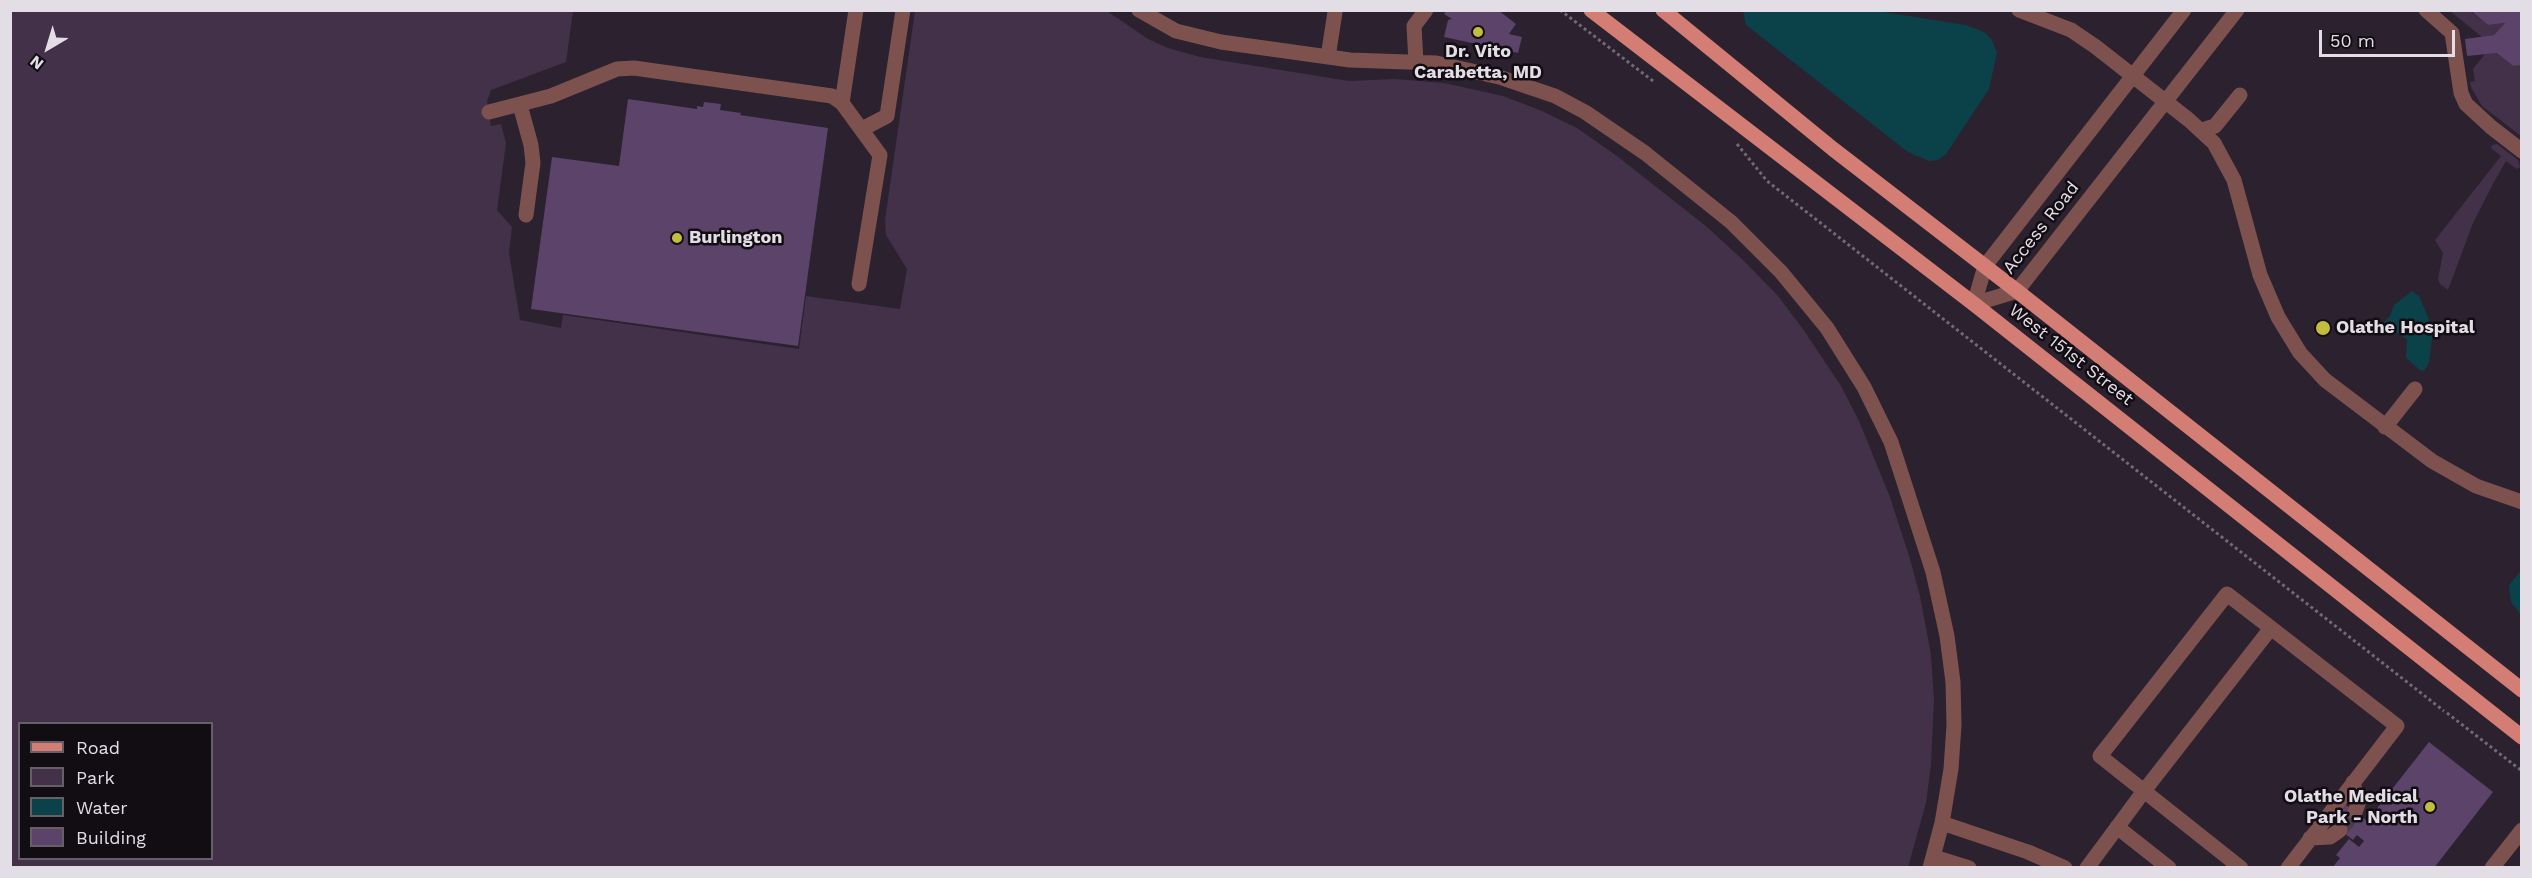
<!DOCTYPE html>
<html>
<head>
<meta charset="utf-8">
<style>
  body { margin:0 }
  #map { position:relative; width:2532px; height:878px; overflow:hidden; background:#2b212f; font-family:"Work Sans",sans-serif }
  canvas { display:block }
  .frame { position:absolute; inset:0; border:12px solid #e3dde6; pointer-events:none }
  .legend { position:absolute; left:18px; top:722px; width:195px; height:138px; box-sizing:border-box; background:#110d13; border:2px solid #656067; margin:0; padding:8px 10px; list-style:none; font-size:18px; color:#e3dde6 }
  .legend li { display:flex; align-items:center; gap:12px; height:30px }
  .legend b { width:30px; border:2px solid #656067 }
  .north { position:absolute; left:18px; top:18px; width:60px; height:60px; -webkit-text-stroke:4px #110d13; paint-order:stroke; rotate:218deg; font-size:16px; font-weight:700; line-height:24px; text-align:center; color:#e3dde6 }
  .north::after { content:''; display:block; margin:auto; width:21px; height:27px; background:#e3dde6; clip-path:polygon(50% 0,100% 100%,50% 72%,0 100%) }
  .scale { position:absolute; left:2319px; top:30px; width:136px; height:27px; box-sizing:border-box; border:3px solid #e3dde6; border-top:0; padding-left:8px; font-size:18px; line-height:21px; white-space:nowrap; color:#e3dde6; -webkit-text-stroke:4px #110d13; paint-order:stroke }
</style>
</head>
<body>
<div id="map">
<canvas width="2532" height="878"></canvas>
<div class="frame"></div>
<ul class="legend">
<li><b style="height:8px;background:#d47d74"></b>Road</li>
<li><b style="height:16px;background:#43314a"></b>Park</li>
<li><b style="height:16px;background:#0b424a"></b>Water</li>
<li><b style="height:16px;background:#5b4369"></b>Building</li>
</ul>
<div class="north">N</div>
<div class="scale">50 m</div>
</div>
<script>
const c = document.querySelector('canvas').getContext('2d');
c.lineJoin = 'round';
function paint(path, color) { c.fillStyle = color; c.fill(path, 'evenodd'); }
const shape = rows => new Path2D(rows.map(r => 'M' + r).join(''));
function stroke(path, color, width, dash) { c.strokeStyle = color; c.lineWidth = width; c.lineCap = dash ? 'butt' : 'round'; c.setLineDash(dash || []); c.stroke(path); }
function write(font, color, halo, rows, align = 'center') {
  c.font = font + ' "Work Sans",sans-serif'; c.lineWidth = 5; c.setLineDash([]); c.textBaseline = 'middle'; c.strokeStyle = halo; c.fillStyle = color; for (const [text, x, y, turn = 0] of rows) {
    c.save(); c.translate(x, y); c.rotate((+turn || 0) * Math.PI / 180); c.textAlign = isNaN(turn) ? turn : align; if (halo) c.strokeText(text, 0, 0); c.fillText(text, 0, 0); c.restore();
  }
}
paint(shape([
  [10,11,573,11,566,62,491,90,487,101,491,126,501,124,506,143,497,210,512,227,509,253,520,320,561,328,563,315,799,349,806,296,900,309,907,269,886,235,885,220,915,11,1107,11,1148,39,1168,48,1200,57,1349,81,1395,79,1444,83,1503,96,1542,111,1577,128,1617,156,1707,227,1743,260,1778,296,1803,329,1841,386,1859,421,1890,497,1910,559,1920,596,1931,655,1934,700,1931,765,1926,803,1908,867,11,867],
  [20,724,212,724,212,858,20,858],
  [2450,11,2470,11,2488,25,2505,23,2494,35,2482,37],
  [2497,53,2513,66,2521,63,2521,136,2482,106,2471,87,2470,82,2475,81,2473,69,2485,54],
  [2497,144,2518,160,2520,167,2517,169,2506,161,2494,182,2473,223,2448,290,2440,284,2438,279,2443,253,2435,240,2501,156,2491,148,2492,145]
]), '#43314a');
paint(shape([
  [1743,11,1877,11,1966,25,1984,32,1992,40,1997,53,1989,89,1946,154,1938,160,1929,161,1908,152,1746,25],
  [2412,291,2419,296,2433,329,2429,362,2425,370,2421,371,2406,358,2407,339,2382,324,2390,316,2394,305],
  [2521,571,2521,615,2511,602,2509,585]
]), '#0b424a');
paint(shape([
  [1447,10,1498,10,1516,24,1509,34,1522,37,1518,53,1444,37,1448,20,1452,19,1444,14],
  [2470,10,2522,10,2520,65,2513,66,2497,53,2467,56,2465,39,2494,35,2505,23,2488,25],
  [628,99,697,109,697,106,703,107,704,102,721,104,720,110,741,113,740,115,828,128,798,346,531,309,552,157,619,166],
  [2429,742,2493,792,2434,868,2332,868,2340,858,2336,855,2349,839,2359,847,2364,841,2357,835,2353,840,2331,823,2346,805,2367,821]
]), '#5b4369');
stroke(shape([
  [2340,830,2355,812]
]), '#473d4a', 15, [15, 8]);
stroke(shape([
  [1560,10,1653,81],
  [1737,144,1767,181,2444,711],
  [2447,713,2522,771]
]), '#716975', 3, [3, 3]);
stroke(shape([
  [1139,10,1176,31,1221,42,1350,60,1436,63,1499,77,1555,96,1585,112,1645,153,1731,222,1781,272,1827,328,1864,387,1891,442,1933,572,1947,636,1953,682,1954,725,1951,769,1942,823,1930,868],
  [2019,10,2071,30,2096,47,2189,120,2214,143,2234,180,2260,275,2278,317,2300,353,2325,380,2432,461,2476,486,2522,502],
  [2426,10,2452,33,2461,93,2466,104,2491,127,2522,151],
  [1328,57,1335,12],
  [1416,62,1414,26,1426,10],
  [842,103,856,10],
  [520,105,531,145,533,163,526,215],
  [489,112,551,96,617,69,634,68,832,96,842,103,880,155,859,284],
  [862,129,887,116,903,10],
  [2202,130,2215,126,2240,95],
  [1974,304,2017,291,2237,10],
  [1974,304,1985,266,2184,10],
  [2385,427,2415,389],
  [2271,628,2227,594,2100,756,2144,791,2271,628,2397,726,2288,868],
  [2353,782,2358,804,2355,812],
  [1942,823,2028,852,2065,868],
  [2117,827,2169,868],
  [2310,838,2330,837,2340,830],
  [1934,857,1969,868],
  [2087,868,2144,791,2241,868],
  [2492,868,2522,830]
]), '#7d524e', 15);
stroke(shape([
  [1591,10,1974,304,2522,737],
  [1663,10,1833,149,2017,291,2522,690]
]), '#d47d74', 15);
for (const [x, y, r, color] of [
  [1478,32,6,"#c3bd3e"],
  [677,238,6,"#c3bd3e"],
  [2323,328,8,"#c3bd3e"],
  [2430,807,6,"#c3bd3e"]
]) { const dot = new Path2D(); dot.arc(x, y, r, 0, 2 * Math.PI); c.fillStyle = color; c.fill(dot); stroke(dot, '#110d13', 2); }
write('bold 18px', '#e3dde6', '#110d13', [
  ["Dr. Vito",1478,52,"center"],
  ["Carabetta, MD",1478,73,"center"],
  ["Burlington",689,238],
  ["Olathe Hospital",2336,328],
  ["Olathe Medical",2418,797,"right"],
  ["Park - North",2418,818,"right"]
], 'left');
write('18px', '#e3dde6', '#110d13', [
  ["Access Road",2041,228,-52],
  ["West 151st Street",2071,355,38]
]);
</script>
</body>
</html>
